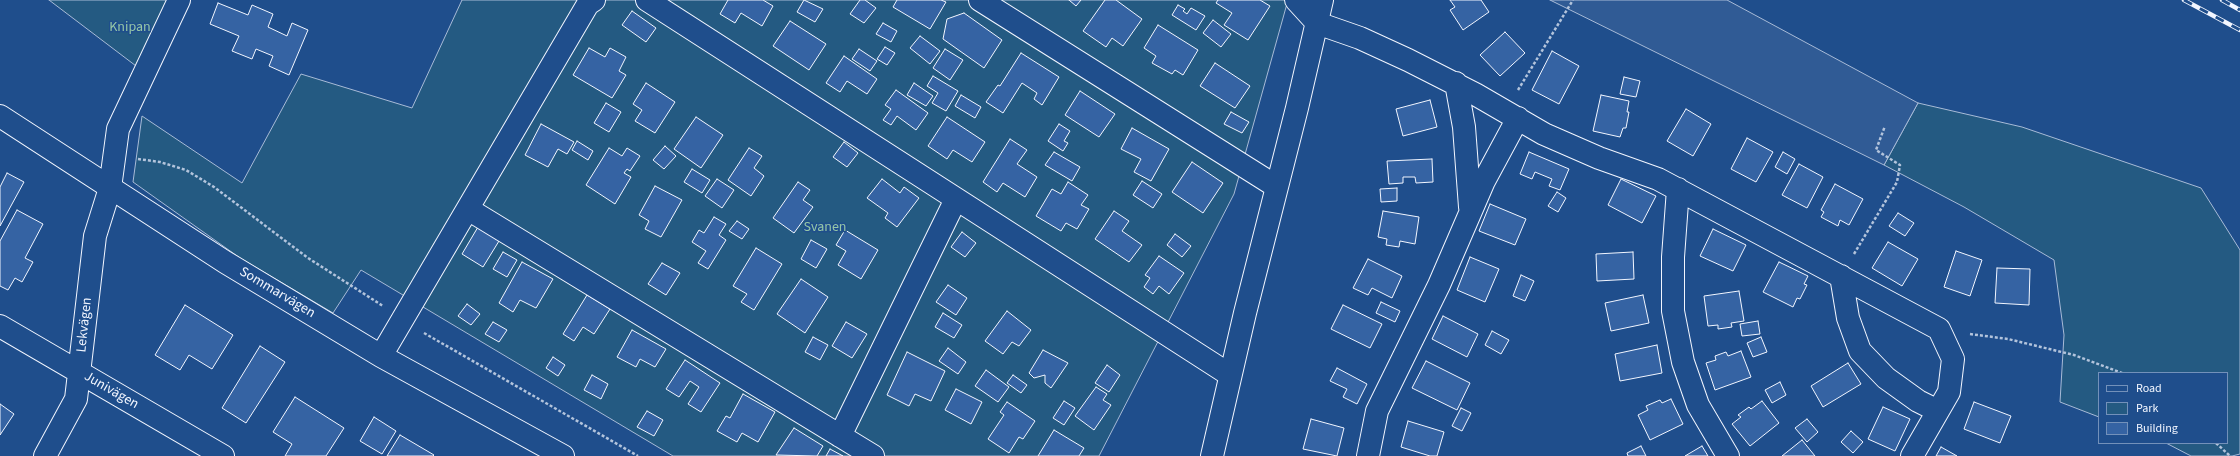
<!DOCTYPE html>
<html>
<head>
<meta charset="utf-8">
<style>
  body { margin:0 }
  #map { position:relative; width:2240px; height:456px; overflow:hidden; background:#1f4e8c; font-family:"Source Sans 3",sans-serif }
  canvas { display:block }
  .legend { position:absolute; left:2098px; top:372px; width:130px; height:72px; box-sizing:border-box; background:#1f4e8c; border:1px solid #7391ba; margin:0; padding:5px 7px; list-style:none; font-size:12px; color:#f2f6ff }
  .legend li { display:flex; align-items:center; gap:8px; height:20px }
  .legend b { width:20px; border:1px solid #7391ba }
</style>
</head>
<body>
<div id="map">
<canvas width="2240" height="456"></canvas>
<ul class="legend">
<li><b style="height:5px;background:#1f4e8c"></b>Road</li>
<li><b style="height:11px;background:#245a82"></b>Park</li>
<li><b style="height:11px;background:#3563a3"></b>Building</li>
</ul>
</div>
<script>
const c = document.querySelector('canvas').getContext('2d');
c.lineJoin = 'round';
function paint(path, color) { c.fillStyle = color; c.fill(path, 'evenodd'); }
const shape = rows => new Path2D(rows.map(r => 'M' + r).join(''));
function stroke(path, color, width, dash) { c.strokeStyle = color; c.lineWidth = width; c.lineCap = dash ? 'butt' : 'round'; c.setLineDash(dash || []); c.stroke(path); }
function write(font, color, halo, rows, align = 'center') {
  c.font = font + ' "Source Sans 3",sans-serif'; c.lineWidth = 3; c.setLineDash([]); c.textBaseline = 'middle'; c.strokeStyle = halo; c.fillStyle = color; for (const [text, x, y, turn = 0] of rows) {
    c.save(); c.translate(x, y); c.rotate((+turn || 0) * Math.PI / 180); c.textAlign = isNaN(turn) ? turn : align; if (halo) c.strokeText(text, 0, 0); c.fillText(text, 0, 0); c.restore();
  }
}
const green = shape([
  [49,0,174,0,140,69,49,0],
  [462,0,1288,0,1234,194,1099,456,673,456,361,270,333,313,240,258,133,182,142,116,242,183,301,74,412,108,462,0],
  [1918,103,2022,127,2201,188,2240,250,2240,454,2232,456,2191,456,2166,443,2227,443,2227,373,2099,373,2099,417,2060,402,2064,335,2054,260,1964,207,1884,165,1918,103]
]);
paint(green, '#245a82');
stroke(green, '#a8bbd7', 1);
const parking = shape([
  [1550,0,1727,0,1918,103,1884,165,1550,0]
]);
paint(parking, '#305b95');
stroke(parking, '#a8bbd7', 1);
const building = shape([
  [728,0,763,0,773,6,762,26,741,13,735,23,720,14,728,0],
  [804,0,823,9,815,22,797,12,804,0],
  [860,0,865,0,876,8,864,23,850,14,860,0],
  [897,0,941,0,946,2,930,29,893,7,897,0],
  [1069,0,1081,0,1076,6,1069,0],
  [1105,0,1116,0,1142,19,1123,46,1112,38,1106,47,1083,31,1105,0],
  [1218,0,1260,0,1270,6,1248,40,1224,25,1232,13,1216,3,1218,0],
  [1450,0,1481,0,1489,12,1463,30,1450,10,1455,7,1450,0],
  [218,3,248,15,252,5,273,14,268,27,287,36,292,23,308,30,289,75,269,66,273,56,256,49,252,59,232,51,239,36,210,24,218,3],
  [1178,5,1185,9,1183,11,1187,14,1191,8,1205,16,1196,30,1172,15,1178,5],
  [632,11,656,28,646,42,622,25,632,11],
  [964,13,1002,40,984,68,943,39,947,19,964,13],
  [1213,20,1231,34,1221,47,1203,33,1213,20],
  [790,21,826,44,809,70,773,46,790,21],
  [883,23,897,31,891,42,876,34,883,23],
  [1158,25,1198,50,1183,75,1175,70,1172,74,1152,63,1156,56,1144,48,1158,25],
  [1505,32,1525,53,1500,76,1480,55,1505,32],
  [920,36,940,51,930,64,910,48,920,36],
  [885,47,895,53,887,65,877,59,885,47],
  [589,48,605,57,610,48,626,57,619,71,626,75,612,98,573,75,589,48],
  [859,49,877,61,870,71,852,59,859,49],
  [945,49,963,60,950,80,933,68,945,49],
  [1552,51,1579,66,1559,104,1532,90,1552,51],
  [1021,53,1059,77,1042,105,1034,99,1037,93,1022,83,1003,113,986,102,998,85,1000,86,1021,53],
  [844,56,877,79,867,94,847,81,840,92,826,83,844,56],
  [1215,63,1250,86,1235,108,1200,86,1215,63],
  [933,76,958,91,946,111,932,103,938,93,927,86,933,76],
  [1624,77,1640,81,1636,97,1620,94,1624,77],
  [646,83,675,102,655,133,635,121,642,110,633,104,646,83],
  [914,83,933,96,926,106,907,95,914,83],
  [896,90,928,113,916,130,897,116,891,125,883,120,891,109,885,105,896,90],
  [1080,91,1115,114,1099,137,1065,115,1080,91],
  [961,95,981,107,975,118,955,106,961,95],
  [1601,95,1629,101,1627,112,1629,112,1626,128,1623,128,1620,137,1593,131,1601,95],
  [1430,100,1437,127,1403,136,1396,109,1430,100],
  [606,103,621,112,609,132,594,123,606,103],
  [1686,109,1711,124,1693,156,1667,141,1686,109],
  [1231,112,1249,122,1242,133,1224,124,1231,112],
  [696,117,723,135,701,168,674,149,696,117],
  [947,117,985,142,972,162,953,150,947,159,928,146,947,117],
  [541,124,574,142,567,154,558,149,548,167,525,155,541,124],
  [1059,124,1070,131,1064,141,1068,143,1063,151,1048,141,1059,124],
  [1132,128,1169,149,1151,181,1134,172,1141,159,1121,149,1132,128],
  [1747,138,1773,152,1756,182,1731,169,1747,138],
  [1010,139,1027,150,1017,164,1037,177,1025,197,1003,183,997,192,983,182,1010,139],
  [577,141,593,151,588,160,572,150,577,141],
  [844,142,858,153,847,167,833,157,844,142],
  [665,146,676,156,664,169,653,160,665,146],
  [609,148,622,156,627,148,640,156,630,171,627,169,624,173,631,177,615,204,586,185,609,148],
  [749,148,762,156,754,168,764,176,751,196,728,180,749,148],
  [1054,152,1080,167,1072,181,1045,165,1054,152],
  [1529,152,1569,169,1560,190,1549,186,1552,179,1535,172,1532,179,1520,174,1529,152],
  [1783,152,1795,159,1787,174,1775,167,1783,152],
  [1432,159,1433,182,1416,183,1415,177,1403,177,1403,183,1389,184,1387,161,1432,159],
  [1192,162,1223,183,1203,213,1172,192,1192,162],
  [1799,164,1823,177,1807,208,1782,195,1799,164],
  [692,169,710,180,702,193,684,182,692,169],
  [7,173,24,182,0,226,0,187,7,173],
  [717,179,734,190,722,208,705,196,717,179],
  [882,179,900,193,904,187,919,198,897,227,885,218,888,213,867,198,882,179],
  [1621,179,1656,196,1642,223,1608,205,1621,179],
  [1142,181,1162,194,1153,208,1133,195,1142,181],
  [798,182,810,190,803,200,813,207,794,233,773,218,798,182],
  [1068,182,1088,195,1081,205,1089,209,1077,229,1066,223,1061,231,1036,216,1052,189,1061,194,1068,182],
  [1835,184,1863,199,1849,225,1840,220,1838,226,1821,217,1824,212,1821,210,1835,184],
  [655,186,682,200,661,237,645,229,649,221,639,215,655,186],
  [1397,188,1397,201,1381,202,1380,189,1397,188],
  [1557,192,1566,198,1558,212,1548,206,1557,192],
  [1490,204,1526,219,1515,245,1479,231,1490,204],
  [17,210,43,224,25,258,33,262,22,282,15,278,8,290,0,286,0,241,17,210],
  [1114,211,1129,221,1122,231,1142,245,1129,262,1095,239,1114,211],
  [1383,211,1419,217,1415,244,1400,241,1399,247,1386,245,1387,239,1378,237,1383,211],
  [1898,213,1914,223,1905,236,1889,226,1898,213],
  [714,217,726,224,719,235,726,240,708,269,698,263,706,251,692,242,699,230,704,233,714,217],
  [737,221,749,229,742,239,729,231,737,221],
  [478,227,499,241,483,267,462,254,478,227],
  [1713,229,1746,245,1733,271,1700,256,1713,229],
  [845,230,878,250,861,279,838,265,846,251,836,245,845,230],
  [962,232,976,243,965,257,951,247,962,232],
  [1175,234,1191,246,1182,257,1167,245,1175,234],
  [811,240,827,249,816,268,801,259,811,240],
  [1888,242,1918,259,1902,286,1872,268,1888,242],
  [756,248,782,264,754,310,741,302,747,294,733,286,756,248],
  [1956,251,1982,260,1970,296,1944,287,1956,251],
  [503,252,517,260,507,277,493,269,503,252],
  [1633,252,1634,279,1597,281,1596,254,1633,252],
  [1159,256,1184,273,1169,294,1159,286,1153,294,1144,287,1150,278,1145,275,1159,256],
  [1470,257,1499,269,1485,302,1457,290,1470,257],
  [1368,259,1402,276,1392,298,1372,288,1368,295,1353,288,1368,259],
  [522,262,553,279,536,308,520,300,513,312,499,303,522,262],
  [1779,262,1808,276,1804,284,1807,285,1800,299,1797,298,1793,307,1763,292,1779,262],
  [662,263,680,273,666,295,648,284,662,263],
  [1997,268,2030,269,2029,305,1995,303,1997,268],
  [1521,275,1534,281,1525,301,1513,296,1521,275],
  [801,279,828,297,805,333,777,314,801,279],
  [948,285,967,298,956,315,936,302,948,285],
  [1739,291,1744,321,1731,323,1732,327,1718,329,1718,325,1708,326,1704,296,1739,291],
  [587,295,610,309,594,334,583,327,574,341,563,334,587,295],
  [1643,295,1649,323,1611,331,1605,303,1643,295],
  [1381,302,1400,311,1395,322,1376,313,1381,302],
  [467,304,480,314,471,325,458,316,467,304],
  [185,305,233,335,212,369,189,355,180,370,155,355,185,305],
  [1343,305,1382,324,1370,348,1331,329,1343,305],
  [1007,311,1031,330,1019,346,1012,342,1003,354,985,341,1007,311],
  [943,313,962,325,954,338,935,327,943,313],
  [1443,316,1478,334,1467,357,1432,339,1443,316],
  [1758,321,1760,334,1742,336,1740,324,1758,321],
  [493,322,507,330,499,342,485,334,493,322],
  [846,322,867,334,852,358,832,346,846,322],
  [632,330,666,349,655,367,640,359,636,367,617,357,632,330],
  [1492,331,1509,340,1501,354,1485,345,1492,331],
  [813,337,828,345,820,360,805,352,813,337],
  [1761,337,1767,352,1753,357,1747,343,1761,337],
  [1657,345,1662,373,1620,381,1615,354,1657,345],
  [260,346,285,362,246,423,222,408,260,346],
  [948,348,966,362,958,374,939,361,948,348],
  [1043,350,1068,363,1051,388,1045,383,1045,375,1034,378,1029,373,1043,350],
  [1741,351,1751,377,1715,390,1706,363,1716,360,1715,356,1726,352,1728,356,1741,351],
  [907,352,945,371,931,401,915,394,909,406,887,395,907,352],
  [553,357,565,365,558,376,546,368,553,357],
  [685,360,720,383,701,412,688,404,699,387,690,381,679,397,666,389,685,360],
  [1426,361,1470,383,1457,410,1412,388,1426,361],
  [1848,363,1861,384,1823,407,1811,386,1848,363],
  [1107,365,1120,375,1109,392,1095,383,1107,365],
  [1337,368,1367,384,1357,404,1343,397,1347,389,1330,381,1337,368],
  [986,370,1009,387,998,402,975,386,986,370],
  [592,375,608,384,601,399,584,390,592,375],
  [1013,375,1027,385,1021,393,1007,383,1013,375],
  [1780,382,1786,395,1772,403,1765,390,1780,382],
  [1096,387,1107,394,1103,400,1111,405,1094,430,1075,416,1096,387],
  [956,389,982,402,971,424,945,410,956,389],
  [743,394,775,412,758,442,742,433,737,442,717,431,726,416,730,418,743,394],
  [295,397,344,428,326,456,285,456,292,444,273,432,295,397],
  [1671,399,1683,424,1650,440,1638,415,1648,410,1646,406,1660,400,1662,403,1671,399],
  [1064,401,1075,408,1064,425,1053,418,1064,401],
  [1762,401,1779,423,1750,446,1732,424,1741,417,1738,415,1749,407,1751,409,1762,401],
  [1007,402,1035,421,1023,439,1019,437,1009,453,988,439,1004,415,1000,412,1007,402],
  [1974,402,2011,416,2000,443,1964,429,1974,402],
  [0,404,14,414,0,435,0,404],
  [1883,407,1910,419,1895,451,1868,439,1883,407],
  [1461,408,1471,413,1462,431,1452,426,1461,408],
  [647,411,663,420,654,436,637,427,647,411],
  [374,417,396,431,382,454,360,441,374,417],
  [1311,419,1344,428,1337,456,1303,449,1311,419],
  [1807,419,1818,432,1807,442,1795,428,1807,419],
  [1408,421,1444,432,1437,456,1430,456,1401,447,1408,421],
  [794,428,823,446,817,456,776,455,794,428],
  [1054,430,1084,448,1079,456,1038,456,1054,430],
  [1851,431,1863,442,1853,453,1841,442,1851,431],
  [400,435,434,455,433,456,387,456,400,435],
  [1802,440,1815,456,1782,456,1802,440],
  [1641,446,1646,456,1628,456,1627,453,1641,446],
  [1702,446,1708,456,1685,456,1702,446],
  [1941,447,1957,456,1936,456,1941,447],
  [830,449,843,456,826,456,830,449]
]);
paint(building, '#3563a3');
stroke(building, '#f2f6ff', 1);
const minor = shape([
  [647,0,1230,375],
  [980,0,1277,187],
  [1296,0,1317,23,1360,38,1408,60,1475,94,1544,134,1599,158,1658,179,1939,329,1953,359,1949,392,1912,456],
  [1456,83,1464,127,1470,207],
  [0,116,225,262,381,356,563,456],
  [1678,189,1673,257,1673,311,1683,362,1698,405,1728,456],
  [468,209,873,456],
  [1841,276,1848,318,1860,351,1886,378,1918,401,1938,411],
  [0,326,223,456],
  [381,356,588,4,594,0],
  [840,436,956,199],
  [45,456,76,399,95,236,110,188,118,129,179,0],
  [1212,456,1245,313,1297,108,1322,0],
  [1368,456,1377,411,1439,285,1484,181,1518,118]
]);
stroke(minor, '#f2f6ff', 24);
stroke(shape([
  [1518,90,1573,0],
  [138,159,160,162,186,170,214,187,308,258,383,306],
  [1854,254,1897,182,1900,165,1876,150,1885,126],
  [424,333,638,456],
  [1970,334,2008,339,2074,355,2122,373],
  [2216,443,2230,456]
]), '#b3c4dc', 2.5, [3, 2]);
stroke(minor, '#1f4e8c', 22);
const rail = shape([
  [2184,0,2240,30],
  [2222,0,2240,10]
]);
stroke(rail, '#f2f6ff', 4.5);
stroke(rail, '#1f4e8c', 3, [9]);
write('14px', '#97c8a6', '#1f4e8c', [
  ["Knipan",130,28],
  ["Svanen",825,228]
]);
write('14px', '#f2f6ff', '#1f4e8c', [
  ["Sommarvägen",277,293,31],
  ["Lekvägen",85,325,-84],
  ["Junivägen",111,391,30]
]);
</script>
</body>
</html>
